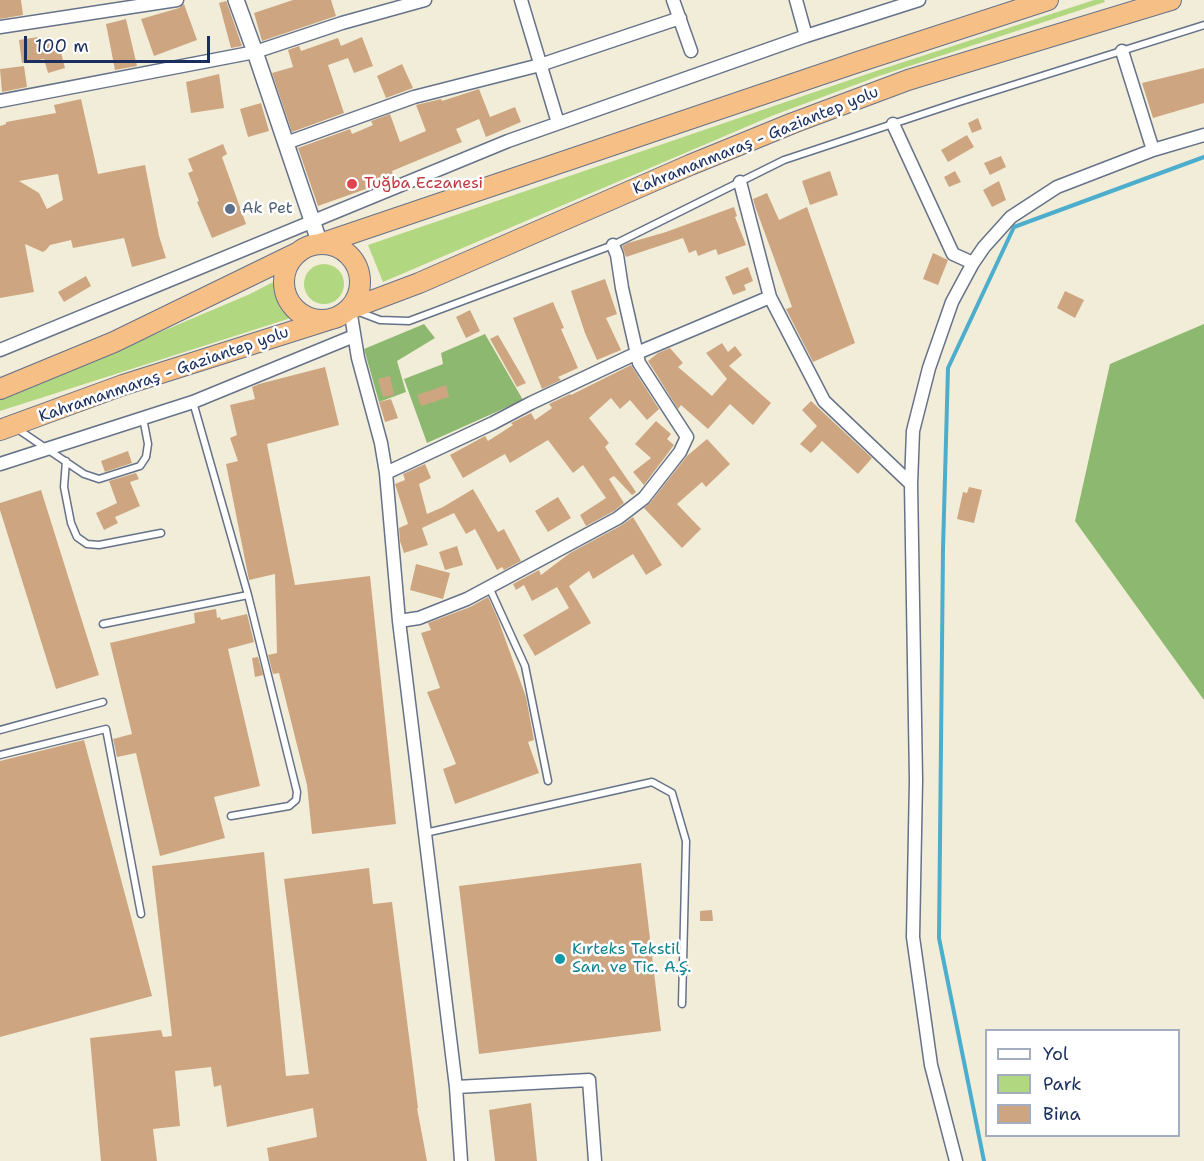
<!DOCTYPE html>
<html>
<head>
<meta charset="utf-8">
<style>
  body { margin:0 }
  #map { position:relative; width:1204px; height:1161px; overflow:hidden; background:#f2edd8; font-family:"Shantell Sans",sans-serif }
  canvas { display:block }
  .legend { position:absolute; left:985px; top:1029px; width:195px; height:108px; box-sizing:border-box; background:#fff; border:2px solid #a4acbf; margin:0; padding:8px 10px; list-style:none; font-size:18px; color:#1b2f5e }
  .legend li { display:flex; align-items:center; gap:12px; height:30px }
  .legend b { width:30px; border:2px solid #a4acbf }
  .scale { position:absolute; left:24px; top:36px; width:186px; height:27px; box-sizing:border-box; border:3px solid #1b2f5e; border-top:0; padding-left:8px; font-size:18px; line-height:21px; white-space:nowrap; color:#1b2f5e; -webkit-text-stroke:4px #fff; paint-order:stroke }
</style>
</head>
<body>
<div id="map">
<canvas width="1204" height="1161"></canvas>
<ul class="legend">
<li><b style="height:8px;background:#fff"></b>Yol</li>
<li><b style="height:16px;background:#b2d781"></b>Park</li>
<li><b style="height:16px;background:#cda681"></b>Bina</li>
</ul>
<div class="scale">100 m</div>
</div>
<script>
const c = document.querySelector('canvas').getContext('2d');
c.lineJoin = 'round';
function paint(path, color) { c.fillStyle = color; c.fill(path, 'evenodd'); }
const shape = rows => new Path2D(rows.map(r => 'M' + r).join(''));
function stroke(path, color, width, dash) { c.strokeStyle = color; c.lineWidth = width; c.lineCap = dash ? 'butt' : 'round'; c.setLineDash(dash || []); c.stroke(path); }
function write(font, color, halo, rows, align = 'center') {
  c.font = font + ' "Shantell Sans",sans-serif'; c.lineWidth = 5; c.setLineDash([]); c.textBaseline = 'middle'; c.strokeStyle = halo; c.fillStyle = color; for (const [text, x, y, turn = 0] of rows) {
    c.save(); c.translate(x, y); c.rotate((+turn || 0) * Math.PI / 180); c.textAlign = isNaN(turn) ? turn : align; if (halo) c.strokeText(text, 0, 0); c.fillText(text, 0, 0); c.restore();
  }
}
paint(shape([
  [1094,0,1104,0,1105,2,879,76,774,115,383,282,368,245,879,70],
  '304 284a20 20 0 1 1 40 0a20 20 0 1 1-40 0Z',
  [275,281,291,318,0,411,0,400,250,294]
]), '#b2d781');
paint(shape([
  [424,324,435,338,397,361,406,392,379,402,364,349],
  [1204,324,1204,700,1075,521,1110,364],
  [485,334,523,400,427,443,404,379,443,364,441,353]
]), '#8db86f');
stroke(shape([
  [984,1161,939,938,943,549,948,368,1014,227,1204,157]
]), '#4dadcc', 4);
paint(shape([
  [0,0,21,0,23,15,0,19],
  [293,0,331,0,336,16,262,41,254,13],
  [226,1,227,3,242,46,231,48,219,3],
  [184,4,197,40,154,56,141,19,179,8],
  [126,19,137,66,115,70,106,24],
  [38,37,39,46,58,41,65,68,48,73,44,59,22,63,19,40],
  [362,37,373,66,354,73,348,58,328,65,344,113,292,132,272,73,293,67,288,50,299,46,301,51,338,38,341,46],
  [402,64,413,88,386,98,377,76],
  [24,66,27,87,2,92,0,69],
  [1204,68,1204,103,1153,118,1142,83],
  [219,74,224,108,191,113,186,82],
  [479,89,490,117,515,107,521,122,486,137,479,119,456,129,462,142,392,171,394,179,318,206,298,148,350,129,352,134,373,125,371,121,390,114,400,142,426,131,416,105,441,99,442,101],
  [81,99,98,174,145,165,159,236,166,258,132,267,124,238,73,248,71,240,50,245,46,250,43,252,25,244,34,292,0,298,0,126,6,124,6,122,56,113,54,105],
  [58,174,63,200,47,209,39,193,19,181],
  [261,103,269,131,248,137,240,109],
  [978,118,982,129,972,133,968,123],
  [967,135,974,147,948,162,941,150],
  [223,144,227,154,222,157,246,224,212,238,197,202,199,201,188,173,193,171,188,159],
  [1001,156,1006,167,990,175,984,163],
  [830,171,838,195,810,205,802,181],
  [955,171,961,182,949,187,944,177],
  [999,181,1006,200,992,207,983,190],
  [767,193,779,220,807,207,855,343,813,362,787,311,786,309,792,307,756,209,753,199],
  [734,207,737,216,735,217,746,245,718,255,716,249,698,256,696,250,689,253,683,238,626,257,622,246,628,243,666,232],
  [933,253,948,260,938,285,923,279],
  [748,267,753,281,744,285,746,290,733,295,725,277],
  [86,276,91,286,64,302,58,292],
  [605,279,617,314,606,318,621,350,597,360,585,333,571,291],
  [1065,291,1084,300,1075,318,1057,308],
  [553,302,564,328,561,329,578,368,558,377,561,380,542,389,513,318],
  [470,310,480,331,466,338,456,317],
  [498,335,526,383,517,387,490,339],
  [722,343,728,352,735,346,742,355,729,366,771,403,753,425,730,404,708,429,681,405,678,409,648,361,658,353,670,348,683,363,678,367,712,396,727,379,706,353],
  [631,365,659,409,647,420,630,400,620,409,611,398,589,418,609,443,605,447,636,492,632,495,614,476,609,479,624,503,614,511,586,526,580,515,606,498,583,465,573,473,548,440,510,463,505,454,463,478,450,455,485,436,488,441,513,425,511,423,531,413,535,420,552,408,549,404,570,394,571,395],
  [325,367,339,425,267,444,295,585,370,576,396,824,312,834,307,785,279,673,273,674,268,655,277,653,275,574,249,580,226,464,238,461,230,438,237,435,230,405,255,399,252,387,259,384],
  [390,376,394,395,383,397,378,379],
  [446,385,449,397,421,406,417,395],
  [391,399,398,418,385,422,379,402],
  [811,401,872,458,858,474,822,441,811,453,800,444,817,426,802,410],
  [656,421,671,434,667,439,674,445,644,485,633,472,651,458,635,444],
  [707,439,730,464,706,487,702,482,677,504,701,529,682,548,644,508,650,503,687,456],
  [128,451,132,463,105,472,101,461],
  [425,464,431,478,419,484,427,514,443,507,473,489,498,532,504,529,521,561,504,570,502,567,497,570,475,529,466,534,454,513,422,528,428,545,404,553,400,541,399,528,408,524,395,484,405,480,403,474],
  [136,473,139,479,130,482,140,506,115,517,118,523,104,530,96,513,117,503,109,481],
  [969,487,982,490,974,523,957,519,963,492,967,493],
  [41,490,99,675,56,689,0,510,0,503],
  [558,497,571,518,548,532,535,511],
  [633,517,662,565,646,575,633,554,593,579,589,571,569,586,591,623,535,656,523,635,569,608,557,587,532,601,524,585,516,590,513,584,539,570,541,575,570,553,622,525],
  [457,546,463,565,445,570,439,552],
  [416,564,450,573,443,599,410,590],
  [488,597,498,619,526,697,534,740,528,742,539,773,455,804,443,769,456,764,427,692,440,688,421,633,431,630,428,623,470,607],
  [216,609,217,618,220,617,221,620,247,614,254,642,228,649,260,786,214,797,225,838,160,856,136,753,117,757,113,739,132,734,110,643,195,623,194,613],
  [258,657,263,675,255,677,252,658],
  [84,740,152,996,0,1037,0,761],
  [264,852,286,1076,309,1074,284,879,369,868,373,904,392,902,418,1108,417,1108,427,1161,269,1161,267,1148,317,1137,313,1108,227,1127,221,1085,214,1087,211,1067,175,1071,180,1126,153,1129,157,1161,101,1161,90,1038,161,1030,163,1037,172,1036,152,866],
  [641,863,661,1031,479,1054,459,886],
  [712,910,713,921,700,921,700,911],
  [531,1103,537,1161,495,1161,489,1110]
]), '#cda681');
const service = shape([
  [359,312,380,320,409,321,613,245,784,160,959,102,1204,25],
  [193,402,248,595,297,792,296,800,289,806,231,816],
  [16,428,84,474,99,479,140,466,146,457,148,444,143,418],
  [66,461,64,487,71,523,77,537,87,544,99,545,161,533],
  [489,587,525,666,548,781],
  [103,624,248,595],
  [0,730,103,702],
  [0,755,106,729,141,914],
  [425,833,652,782,672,793,686,841,682,1004]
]);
const minor = shape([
  [521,0,558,123],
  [673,0,691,51],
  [796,0,806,36],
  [0,27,177,0],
  [1122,51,1153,150],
  [0,101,255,52,342,23,425,0],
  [893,124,953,254,973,263],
  [286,143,414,97,540,65,680,18],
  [740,182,770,297,824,401,911,484],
  [350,309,358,358,381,443,386,473,399,621,456,1087,461,1161],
  [0,350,508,141,806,36,919,0],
  [0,464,193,402,354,336],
  [386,473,493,423,531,403,637,353,770,297],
  [399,621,419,618,467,599,618,518,644,498,680,452,687,437,639,363,622,288,617,255,613,245],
  [456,1087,589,1080,595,1161],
  [956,1161,931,1065,913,937,916,780,911,484,913,431,929,368,952,302,973,263,984,247,1011,217,1057,187,1153,150,1204,135]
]);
const tertiary = shape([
  [236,0,255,52,320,244]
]);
const trunk = shape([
  [320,244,858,62,1048,0],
  '284 282a38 38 0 1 1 76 0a38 38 0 1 1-76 0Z',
  [350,309,419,283,690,165,793,123,908,80,1171,0],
  [0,389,114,342,299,252],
  [0,430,123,385,328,320]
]);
stroke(service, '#667289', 9);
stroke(minor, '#667289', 15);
stroke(tertiary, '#667289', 18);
stroke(trunk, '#667289', 22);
stroke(service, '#fff', 6);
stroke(minor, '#fff', 12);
stroke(tertiary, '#fff', 15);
stroke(trunk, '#f5bf86', 20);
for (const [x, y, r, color] of [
  [352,184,6,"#e0444e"],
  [230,209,6,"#5c6f8a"],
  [560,959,6,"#0f9aa8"]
]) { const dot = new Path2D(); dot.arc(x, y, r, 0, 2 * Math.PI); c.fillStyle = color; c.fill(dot); stroke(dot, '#fff', 2); }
write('16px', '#1b2f5e', '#fff', [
  ["Kahramanmaraş - Gaziantep yolu",756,141,-22],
  ["Kahramanmaraş - Gaziantep yolu",164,375,-19]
]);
write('16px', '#be3a42', '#fff', [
  ["Tuğba Eczanesi",364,184]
], 'left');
write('16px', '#4e5e75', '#fff', [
  ["Ak Pet",242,209]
], 'left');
write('16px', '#0d838f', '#fff', [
  ["Kırteks Tekstil",572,950],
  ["San. ve Tic. A.Ş.",572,968]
], 'left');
</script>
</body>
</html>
